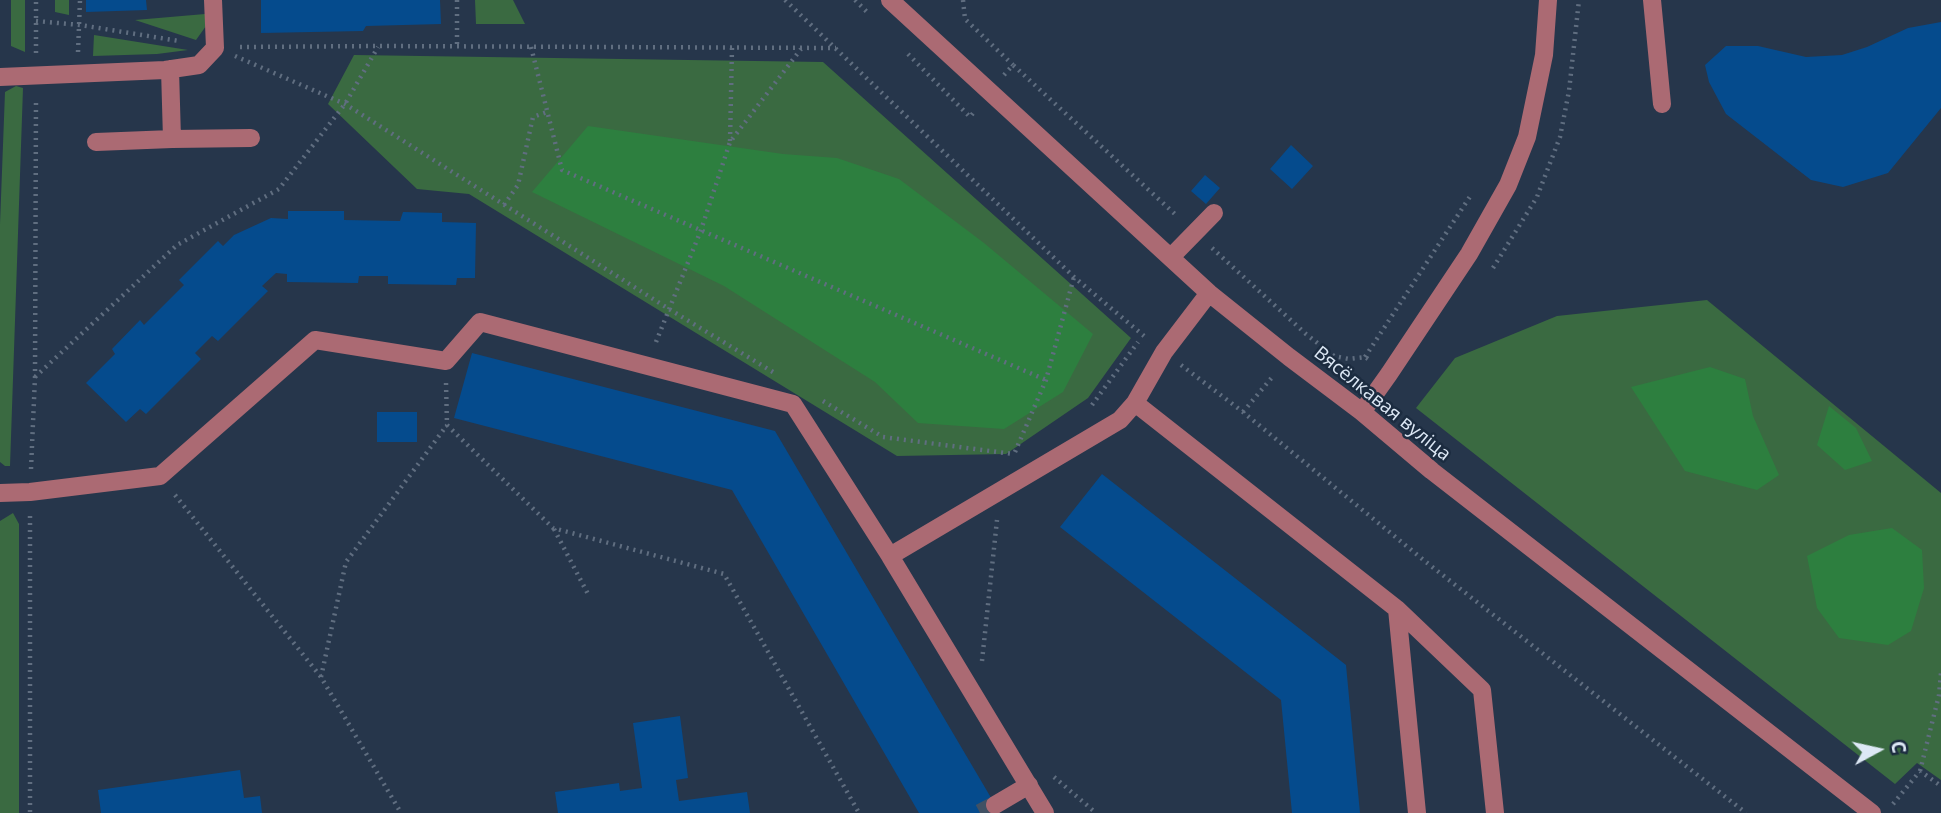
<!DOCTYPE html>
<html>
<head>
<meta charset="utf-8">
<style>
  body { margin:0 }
  #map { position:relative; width:1941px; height:813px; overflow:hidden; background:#26364b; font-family:"Open Sans",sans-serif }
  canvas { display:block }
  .north { position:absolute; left:1843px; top:715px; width:70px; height:70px; -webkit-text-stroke:5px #1c2c40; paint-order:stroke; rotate:82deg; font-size:19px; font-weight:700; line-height:28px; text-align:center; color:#dde8f5 }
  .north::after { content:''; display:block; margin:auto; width:24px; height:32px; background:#dde8f5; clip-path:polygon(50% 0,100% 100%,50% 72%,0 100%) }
</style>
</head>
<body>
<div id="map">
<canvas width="1941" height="813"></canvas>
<div class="north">С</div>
</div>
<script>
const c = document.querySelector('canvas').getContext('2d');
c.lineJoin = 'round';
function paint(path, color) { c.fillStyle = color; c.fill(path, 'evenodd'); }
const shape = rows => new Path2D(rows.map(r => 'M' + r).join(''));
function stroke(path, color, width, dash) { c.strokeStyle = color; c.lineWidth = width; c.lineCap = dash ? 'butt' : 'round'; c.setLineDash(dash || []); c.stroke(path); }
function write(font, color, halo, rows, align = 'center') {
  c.font = font + ' "Open Sans",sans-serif'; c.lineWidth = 5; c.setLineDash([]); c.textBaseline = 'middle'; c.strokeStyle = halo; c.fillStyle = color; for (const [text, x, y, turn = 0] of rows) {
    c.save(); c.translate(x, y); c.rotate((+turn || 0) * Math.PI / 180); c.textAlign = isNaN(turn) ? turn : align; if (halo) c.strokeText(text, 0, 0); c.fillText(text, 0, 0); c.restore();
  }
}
paint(shape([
  [11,0,25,0,25,52,11,46],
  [55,0,69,0,69,15,55,12],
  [475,0,513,0,525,24,476,24],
  [205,14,206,26,196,40,135,20],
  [94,35,188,50,157,54,93,56],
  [354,55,823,62,1131,338,1088,398,1006,454,897,456,469,194,417,189,328,104],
  [16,86,23,88,10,466,5,466,0,462,0,224,5,92],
  [1707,300,1941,493,1941,780,1917,763,1895,784,1416,408,1455,358,1557,316],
  [13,513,19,524,19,813,0,813,0,521]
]), '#3a6a41');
paint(shape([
  [588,126,783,154,837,158,899,179,984,243,1093,334,1063,392,1004,429,918,423,875,382,724,286,532,192],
  [1710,367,1745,379,1753,416,1779,475,1757,490,1685,471,1631,387],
  [1829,406,1856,428,1872,461,1845,470,1817,445],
  [1892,528,1922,550,1924,588,1911,631,1888,645,1839,638,1817,608,1807,556,1849,535]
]), '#2d7f3f');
paint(shape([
  [86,0,146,0,147,10,86,12],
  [261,0,440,0,441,24,366,26,363,31,261,33],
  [1941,22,1941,108,1888,173,1843,187,1811,180,1726,114,1709,82,1705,65,1726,46,1758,46,1806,57,1842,55,1867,47,1908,28],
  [1291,145,1313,166,1292,189,1270,169],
  [1205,175,1220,188,1206,204,1191,191],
  [288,211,344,211,344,220,400,221,403,212,442,213,442,222,476,223,475,278,457,278,456,285,388,284,388,276,359,276,358,283,287,282,287,274,276,273,262,286,268,291,218,341,212,336,195,353,201,359,146,414,140,409,126,422,86,383,115,354,112,349,140,320,144,325,184,285,179,280,218,241,223,246,234,235,271,218,288,219],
  [472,353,775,431,1000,813,919,813,732,490,454,418],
  [377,412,417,412,417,442,377,442],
  [1102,474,1346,665,1360,813,1292,813,1281,700,1060,527],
  [680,716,688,778,676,780,679,801,747,792,750,813,558,813,555,792,619,783,620,791,642,788,633,723],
  [240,770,244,798,260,796,262,813,101,813,98,790]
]), '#054b8d');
stroke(shape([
  [980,813,995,805]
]), '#415164', 18, [18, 9]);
stroke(shape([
  [457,0,457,46],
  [785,0,1074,277,1144,336],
  [855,0,867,12],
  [963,0,965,19,1013,65],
  [36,21,80,25,179,41],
  [240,47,379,46,836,48],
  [531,47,562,170,1046,380],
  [78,52,80,0],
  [36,53,36,0],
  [908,54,970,117,974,112],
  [235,56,345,104,669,309,773,372],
  [1004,75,1013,65,1177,216],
  [730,141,732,48],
  [504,205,518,185,533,117,547,112],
  [1212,248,1306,334,1334,356,1349,359,1365,357,1371,361],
  [1493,268,1537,197,1560,137,1569,91,1579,0],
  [656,342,701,230,730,142,801,49],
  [1365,357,1471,195],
  [1181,365,1243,412,1426,562,1746,813],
  [35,377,177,245,279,189,345,104,378,47],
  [446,383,447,425,553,528,724,574,859,813],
  [823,401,883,437,1013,454],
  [1092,405,1138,342],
  [1243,412,1274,375],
  [1015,452,1046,380,1074,277],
  [31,469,35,377,36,100],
  [175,495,321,677,401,813],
  [30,516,30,813],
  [554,529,589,596],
  [982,661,997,520],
  [321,677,346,562,447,425],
  [1920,771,1939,695,1941,673],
  [1054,777,1096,813],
  [1893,804,1920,771,1941,786]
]), '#606e80', 4.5, [2, 5]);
stroke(shape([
  [890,0,1209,293,1289,357,1362,412,1432,471,1872,813],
  [1652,0,1662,104],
  [170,69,172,139,251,138],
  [0,77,165,70,199,65,215,48,213,0],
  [96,142,172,139],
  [1171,257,1214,213],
  [1135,403,1397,609,1482,690,1495,813],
  [1362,412,1389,374,1469,254,1508,185,1527,137,1544,55,1548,0],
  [0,493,30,492,160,476,315,340,446,361,480,322,793,404,890,556,1045,813],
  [890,556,1120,420,1135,403,1164,352,1209,293],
  [1397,609,1417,813],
  [995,805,1029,785]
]), '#ab6a73', 18);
write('19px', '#dde8f5', '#1c2c40', [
  ["Вясёлкавая вуліца",1382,404,39]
]);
</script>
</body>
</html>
